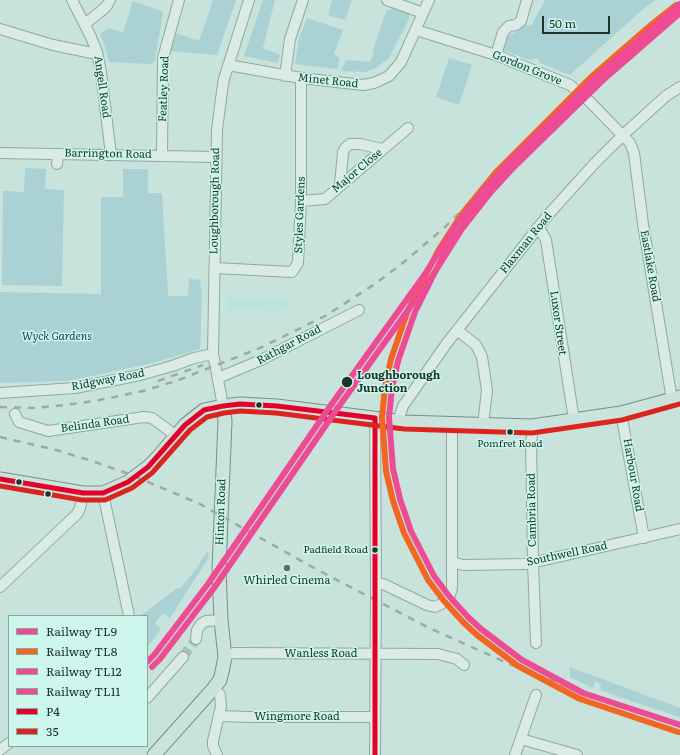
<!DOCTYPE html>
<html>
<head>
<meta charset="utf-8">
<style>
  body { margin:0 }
  #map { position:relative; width:680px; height:755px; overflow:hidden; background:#c8e3dc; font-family:Literata,serif }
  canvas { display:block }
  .legend { position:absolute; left:8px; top:615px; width:140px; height:132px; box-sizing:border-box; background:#cdf6ec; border:1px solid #86a99e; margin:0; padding:5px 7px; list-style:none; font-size:12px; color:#1b3529 }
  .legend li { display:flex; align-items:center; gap:8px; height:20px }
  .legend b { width:20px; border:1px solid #86a99e }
  .scale { position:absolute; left:542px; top:16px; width:68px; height:18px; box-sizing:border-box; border:2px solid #1b3529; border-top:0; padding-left:5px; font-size:12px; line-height:14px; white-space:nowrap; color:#1b3529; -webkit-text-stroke:3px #cdf6ec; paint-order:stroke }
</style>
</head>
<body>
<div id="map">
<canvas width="680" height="755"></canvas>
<ul class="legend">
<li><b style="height:5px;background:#ee4b95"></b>Railway TL9</li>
<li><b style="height:5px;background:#f26522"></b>Railway TL8</li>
<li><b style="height:5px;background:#ee4b95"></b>Railway TL12</li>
<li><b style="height:5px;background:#ee4b95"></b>Railway TL11</li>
<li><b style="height:5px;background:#e4002b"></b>P4</li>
<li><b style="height:5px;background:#dc241f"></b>35</li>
</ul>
<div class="scale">50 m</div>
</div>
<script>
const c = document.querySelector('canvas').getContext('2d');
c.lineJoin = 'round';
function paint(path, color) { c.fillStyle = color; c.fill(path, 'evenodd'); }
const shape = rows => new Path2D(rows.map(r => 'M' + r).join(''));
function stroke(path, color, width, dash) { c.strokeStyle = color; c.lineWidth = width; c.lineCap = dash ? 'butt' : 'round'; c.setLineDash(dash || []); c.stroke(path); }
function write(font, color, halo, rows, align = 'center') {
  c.font = font + ' Literata,serif'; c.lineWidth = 3; c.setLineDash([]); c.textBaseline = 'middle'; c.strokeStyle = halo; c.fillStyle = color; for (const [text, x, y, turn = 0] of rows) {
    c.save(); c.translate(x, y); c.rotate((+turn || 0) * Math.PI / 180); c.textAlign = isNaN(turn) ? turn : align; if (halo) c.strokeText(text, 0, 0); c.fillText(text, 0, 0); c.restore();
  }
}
paint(shape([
  [229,298,290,300,290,307,276,311,228,309]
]), '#b8e4dd');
paint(shape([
  [213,0,236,0,217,55,170,51,175,33,199,41],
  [263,0,275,0,263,48,280,55,277,63,244,56],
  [332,0,352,0,345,20,328,15],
  [545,0,656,0,642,10,570,75,540,63,537,58,530,60,502,50,505,38,519,30,523,25,531,26],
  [133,1,163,12,155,61,151,64,109,62,105,46,100,34,108,28,123,32],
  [394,8,410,13,408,21,389,58,376,68,365,72,341,71,346,60,370,62,374,52,373,50,386,11],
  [307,18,343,30,334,54,340,59,337,69,295,64,299,38],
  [449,58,472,65,459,105,436,97],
  [25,168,46,169,45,189,64,190,62,286,2,285,3,191,24,192],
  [123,169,148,169,148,193,162,193,168,296,188,296,189,279,200,280,202,297,200,349,149,364,68,381,0,383,0,292,101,294,101,197,123,197],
  [207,551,209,557,170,618,163,613,155,623,161,629,147,647,147,616,140,616,177,588,180,589,196,569],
  [570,667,680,708,680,717,616,696,599,689,601,684,595,681,593,688,570,677]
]), '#aad1d3');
stroke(shape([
  [183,657,196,639]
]), '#a5c0b8', 10, [10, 5]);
const minor = shape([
  [72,0,91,37,97,52,101,72,111,155],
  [387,0,423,13],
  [85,24,106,7,110,0],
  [0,29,53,45,92,53,97,52],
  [416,30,496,55,570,85,589,101,630,143,634,153,643,224,672,400],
  [496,55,503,32,509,26,516,25,521,21,527,0],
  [228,65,301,78,363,85,374,83,389,76,401,62,429,0],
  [285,76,290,39,303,0],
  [0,153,216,157],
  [162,155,163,58,179,0],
  [57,164,58,154],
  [340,185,343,152,346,147,350,144,360,144,382,149],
  [301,201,325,199,408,128],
  [537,228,541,231,546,240,574,420],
  [215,268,292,272,298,263,301,201,301,78],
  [457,330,476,345,482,357,487,390,483,425],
  [218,378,261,360,359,310],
  [0,393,75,388,140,375,172,366,194,358,213,354],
  [223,406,213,354,217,130,222,91,224,79,249,0],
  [621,413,644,538],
  [15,414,19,422,48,431,144,417,152,418,175,435],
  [398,421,403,406,447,343,548,215,594,164,623,135,666,96,680,87],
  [532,426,532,437,531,441,533,563,536,643],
  [103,493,129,616],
  [452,562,463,565,527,564,680,529],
  [376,584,383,584,427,605,435,607,441,604,450,595,452,588,452,424],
  [0,587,77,514,80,508,83,493],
  [196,639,197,630,201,624,206,621,221,620],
  [225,657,227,655,234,653,438,654,457,659,464,665],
  [214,688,220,695,221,706,213,741,213,746,217,755],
  [147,698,183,657],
  [220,716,249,717,374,717],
  [521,739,577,755],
  [0,750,9,743],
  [375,755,376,584,375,418],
  [515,755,536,695]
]);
const major = shape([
  [0,479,83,493,103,493,128,482,148,467,158,457,185,425,204,410,223,406,240,404,277,406,404,422,532,426,621,413,680,397],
  [154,755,214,688,220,680,222,672,225,657,221,620,219,569,225,421,223,406]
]);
stroke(minor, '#92a7a0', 12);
stroke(major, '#798d86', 15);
stroke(minor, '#daebe6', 10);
stroke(major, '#cbe3dd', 13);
stroke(shape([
  [158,381,203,365],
  [0,407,34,408,65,405,95,401,143,391,176,381,260,348,325,316,375,284,404,262,444,228,486,187],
  [0,437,56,450,92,461,129,474,200,504,314,568,429,628,512,665,583,693]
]), '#9baaa6', 2.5, [7, 7]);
stroke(shape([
  [375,418,375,755],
  [0,479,83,493,103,493,128,482,148,467,185,425,204,410,223,406,240,404,277,406,375,418]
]), '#e4002b', 5);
stroke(shape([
  [0,486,82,500,105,500,132,488,152,473,190,430,207,417,224,413,240,411,276,413,404,429,532,433,622,420,680,404]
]), '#dc241f', 5);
stroke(shape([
  [680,11,657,29,596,82,502,176,468,218,444,254,415,312,398,361,392,388,389,417,393,469,400,499,411,531,434,576,449,596,468,617,481,629,522,660,583,693,680,725]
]), '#ee4b95', 6);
stroke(shape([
  [676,5,652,24,591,77,497,171,462,214,438,251,408,310,391,359,385,387,382,417,386,471,393,501,404,533,428,580,444,601,463,622,477,635,518,666,580,699,678,732]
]), '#f26522', 6);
stroke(shape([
  [147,662,154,655,208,584,331,405,425,274,456,225,486,187,509,162,597,76,680,4]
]), '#ee4b95', 6);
stroke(shape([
  [152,667,160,659,214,588,337,409,431,278,462,229,491,192,514,167,602,81,680,13]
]), '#ee4b95', 6);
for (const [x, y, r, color] of [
  [347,382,6,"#1b3529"],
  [259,405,3.5,"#1b3529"],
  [510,432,3.5,"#1b3529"],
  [19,482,3.5,"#1b3529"],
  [48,494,3.5,"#1b3529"],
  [375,550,3.5,"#1b3529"],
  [287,568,4,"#587268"]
]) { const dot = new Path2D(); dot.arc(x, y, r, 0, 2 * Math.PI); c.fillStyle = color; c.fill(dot); stroke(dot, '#cdf6ec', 1.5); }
write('10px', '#1b3529', '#cdf6ec', [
  ["Pomfret Road",510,444],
  ["Padfield Road",368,550,"right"]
]);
write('11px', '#1b3529', '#cdf6ec', [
  ["Gordon Grove",527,68,22],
  ["Minet Road",328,81,6],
  ["Angell Road",102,87,82],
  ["Featley Road",164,89,-88],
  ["Barrington Road",108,154,1],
  ["Major Close",357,171,-40],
  ["Loughborough Road",215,201,-89],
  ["Styles Gardens",300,215,-88],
  ["Flaxman Road",526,243,-51],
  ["Eastlake Road",650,266,80],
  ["Luxor Street",558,323,82],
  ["Rathgar Road",289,345,-28],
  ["Ridgway Road",108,380,-11],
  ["Belinda Road",95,424,-8],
  ["Harbour Road",633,475,80],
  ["Cambria Road",532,510,-91],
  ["Hinton Road",221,512,-88],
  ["Southwell Road",567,554,-12],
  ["Wanless Road",321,654],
  ["Wingmore Road",297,717]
]);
write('italic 11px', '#214452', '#cdf6ec', [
  ["Wyck Gardens",57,337]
]);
write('bold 11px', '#1b3529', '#cdf6ec', [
  ["Loughborough",357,376],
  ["Junction",357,389]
], 'left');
write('11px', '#1b3529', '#cdf6ec', [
  ["Whirled Cinema",287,581]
]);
</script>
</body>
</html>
